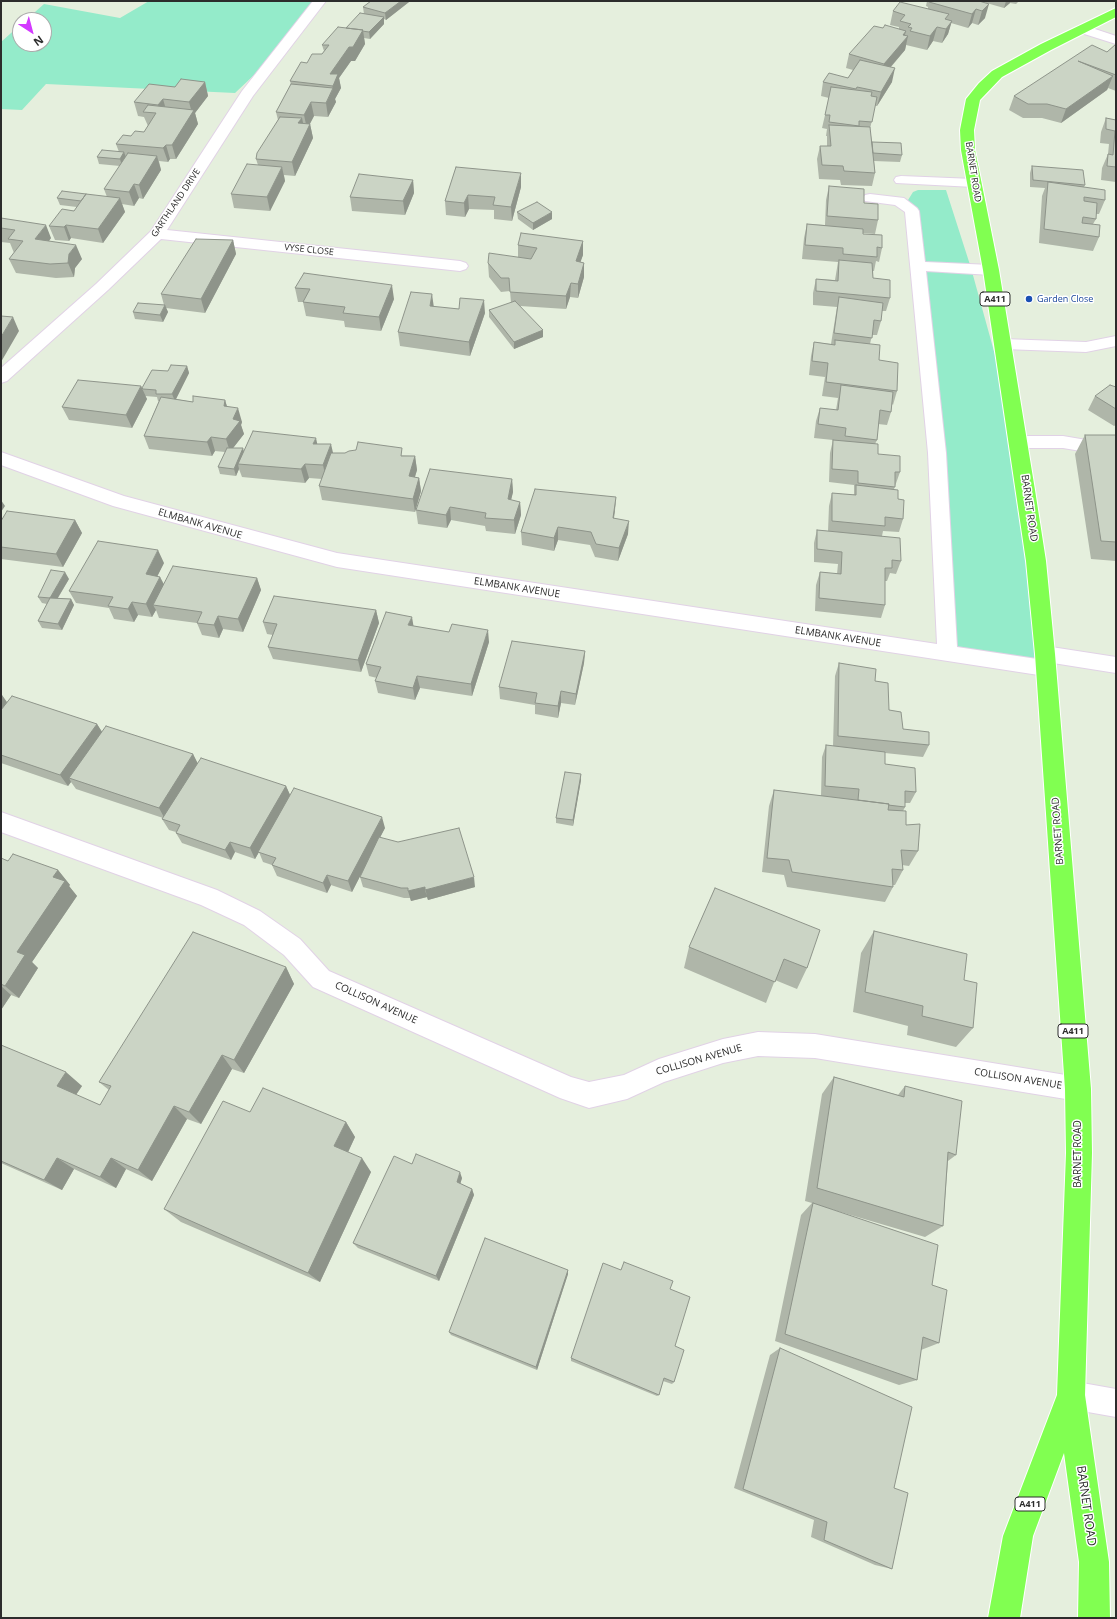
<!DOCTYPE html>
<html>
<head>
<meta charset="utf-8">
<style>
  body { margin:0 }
  #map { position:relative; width:1117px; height:1619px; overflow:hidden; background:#e5efdd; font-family:"Open Sans",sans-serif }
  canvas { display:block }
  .frame { position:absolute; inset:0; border:2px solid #2c2c2c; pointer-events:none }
  .north { position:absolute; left:12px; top:12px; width:40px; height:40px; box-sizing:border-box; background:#fff; border:1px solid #ababab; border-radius:50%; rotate:144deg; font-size:11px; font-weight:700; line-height:16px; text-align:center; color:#2c2c2c }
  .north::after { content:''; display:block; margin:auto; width:14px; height:18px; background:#d339ff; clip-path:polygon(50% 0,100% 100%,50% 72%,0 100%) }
</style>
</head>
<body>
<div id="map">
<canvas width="1117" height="1619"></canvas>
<div class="frame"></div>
<div class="north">N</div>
</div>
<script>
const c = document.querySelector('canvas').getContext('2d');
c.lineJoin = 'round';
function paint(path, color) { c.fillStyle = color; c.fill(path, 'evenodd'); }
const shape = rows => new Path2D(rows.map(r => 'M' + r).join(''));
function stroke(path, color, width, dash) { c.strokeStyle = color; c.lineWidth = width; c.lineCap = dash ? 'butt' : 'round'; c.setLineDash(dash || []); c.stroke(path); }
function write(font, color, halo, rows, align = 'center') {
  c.font = font + ' "Open Sans",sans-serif'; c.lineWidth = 3; c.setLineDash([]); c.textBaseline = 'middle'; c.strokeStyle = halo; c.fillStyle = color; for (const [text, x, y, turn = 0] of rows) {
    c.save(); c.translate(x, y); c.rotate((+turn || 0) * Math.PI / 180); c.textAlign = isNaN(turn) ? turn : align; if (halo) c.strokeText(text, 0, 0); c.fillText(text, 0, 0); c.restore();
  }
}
paint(shape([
  [149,1,320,1,288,43,235,93,46,84,22,110,1,109,1,42,20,25,20,44,44,44,44,20,26,20,44,4,120,18],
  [918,190,946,190,971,268,1019,442,1045,668,947,654,905,205,913,192]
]), '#94ebca');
const minor = shape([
  [313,1,326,1,253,96,167,230,460,261,466,263,468,266,466,269,460,271,161,239,108,290,7,381,1,383,1,368,96,284,151,231,242,91,313,1],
  [1083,25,1116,36,1116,44,1078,32,1077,29,1078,26,1083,25],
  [901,176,974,179,979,180,981,183,979,186,974,187,896,183,894,180,896,177,901,176],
  [870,194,904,198,917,208,919,211,925,262,991,265,997,267,999,270,997,273,991,275,926,271,946,453,957,647,1037,659,1035,654,1038,648,1045,646,1116,657,1116,673,1053,663,1055,668,1052,674,1045,676,337,567,113,506,1,465,1,452,124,496,337,553,937,644,928,453,905,212,895,205,865,201,863,198,865,195,870,194],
  [1116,336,1116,346,1086,352,1003,349,997,348,995,344,997,340,1003,339,1086,342,1116,336],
  [1019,436,1063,436,1116,445,1116,457,1063,448,1019,448,1013,446,1010,442,1013,438,1019,436],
  [1,812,217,890,260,911,300,939,329,971,571,1077,589,1082,624,1075,659,1059,723,1039,758,1032,815,1034,1078,1077,1087,1080,1091,1089,1087,1098,1078,1101,815,1058,758,1056,723,1063,664,1082,627,1099,589,1108,560,1098,313,987,284,955,244,925,201,905,1,832,1,812],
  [1071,1381,1116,1389,1116,1417,1071,1409,1061,1405,1057,1395,1061,1385,1071,1381]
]);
const major = shape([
  [1116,8,1116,17,1051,50,1002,77,980,100,974,130,975,150,999,270,1035,490,1046,561,1055,654,1091,1089,1092,1153,1085,1395,1109,1562,1110,1618,1078,1618,1079,1562,1064,1453,1033,1536,1020,1618,988,1618,1003,1536,1057,1395,1066,1153,1065,1089,1035,654,1026,561,983,270,961,150,960,130,966,99,979,83,992,71,1041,44,1116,8]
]);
stroke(minor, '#e1d2e6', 2);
stroke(major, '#fff', 2);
paint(minor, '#fff');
paint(major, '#81ff51');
paint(shape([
  [371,1,416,1,414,2,409,2,386,20,384,19,384,24,370,39,364,38,365,44,355,61,351,61,339,78,341,88,335,99,336,102,328,117,314,116,310,124,313,138,295,176,284,175,285,181,270,211,234,208,231,194,258,165,256,159,278,120,276,112,291,84,290,81,307,63,322,54,324,51,322,45,346,28,364,14,363,7],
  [927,1,1019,1,1016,4,1010,3,1004,8,983,2,985,18,978,25,972,23,968,28,951,23,948,34,942,43,933,41,927,50,906,45,905,50,891,67,892,82,877,106,875,106,870,129,872,142,902,155,900,162,874,161,875,173,872,186,841,185,840,180,819,179,817,159,820,146,827,146,827,136,826,136,827,129,822,128,829,98,821,96,823,82,848,78,853,70,846,68,849,54,883,28,899,29,899,27,890,25,893,11,928,9,928,7,926,6],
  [1116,44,1116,91,1108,88,1107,90,1061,123,1042,118,1023,118,1009,110,1014,96,1107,52],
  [205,82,208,96,195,113,198,124,176,159,170,159,168,162,159,161,161,170,143,199,139,198,134,206,122,204,125,212,103,243,71,238,69,241,55,240,49,226,74,211,77,207,60,205,57,198,107,197,104,189,120,166,99,164,97,157,119,152,116,144,131,136,144,132,148,126,144,117,138,116,134,102,175,87],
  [1106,118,1116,120,1116,182,1101,180,1102,168,1108,154,1109,144,1100,143,1101,132],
  [1032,166,1085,185,1084,187,1105,200,1099,214,1096,214,1096,219,1093,224,1099,237,1093,251,1039,243,1042,196,1045,188,1030,187,1030,173],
  [456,167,521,187,512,221,494,219,494,210,469,209,465,217,446,215,445,201],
  [413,180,414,193,405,215,352,211,350,197],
  [829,186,864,203,878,220,875,234,863,233,863,234,882,248,879,262,876,261,874,271,873,271,873,278,890,298,886,311,882,311,881,321,877,335,872,335,870,344,897,391,893,405,892,404,891,412,887,425,878,424,877,440,875,444,878,454,900,472,894,489,898,499,903,519,899,532,883,531,882,536,901,561,896,574,890,573,887,581,885,581,885,605,881,618,815,611,816,585,820,572,837,574,838,564,814,562,814,543,817,530,828,531,829,506,832,493,853,495,854,494,854,485,829,482,830,453,833,440,814,438,816,421,820,408,836,410,838,398,822,396,825,377,809,375,811,356,814,342,831,344,837,307,813,305,813,293,816,279,835,280,838,262,802,259,804,238,807,224,825,225,826,200],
  [517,212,552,219,533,230,518,219],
  [1,218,51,238,49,241,82,259,75,268,74,277,56,278,16,273,9,259,14,253,10,243,1,242],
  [233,240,236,254,205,313,166,308,168,312,163,322,135,319,133,312,164,305,161,294],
  [583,241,583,255,580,262,584,263,584,277,578,298,570,297,566,309,520,306,543,337,514,349,489,317,489,310,511,303,510,291,501,292,489,277,488,263,518,257,518,245],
  [304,273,394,299,381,331,345,327,344,321,306,316,303,302,298,302,295,288],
  [485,313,470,356,400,346,398,332],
  [187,366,189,373,176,399,193,402,225,400,227,406,242,422,241,425,244,434,233,448,244,451,318,444,333,453,415,456,417,470,415,477,419,478,421,491,415,512,322,500,319,486,322,479,309,478,305,483,242,477,239,469,236,476,220,474,218,467,225,452,215,451,212,456,149,449,144,436,159,401,158,401,157,397,145,396,147,399,132,428,69,420,62,407,141,386,142,388,168,371],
  [1116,387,1116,425,1114,426,1088,410,1095,396],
  [1085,435,1116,435,1116,561,1091,559,1075,454],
  [512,479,513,492,511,500,520,502,521,515,515,534,486,531,485,526,451,520,447,528,418,524,416,510],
  [616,497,614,518,628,534,618,561,595,557,590,545,558,540,554,551,522,545,521,532],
  [75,520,82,533,63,567,1,559,1,521],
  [164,563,157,576,160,577,164,584,257,578,261,590,243,632,223,629,219,638,202,635,197,623,159,618,156,610,152,617,138,615,134,622,114,619,109,608,76,603,69,591],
  [69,579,58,598,71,599,74,605,62,630,42,628,38,621,47,604,42,603,38,597],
  [376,610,379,623,361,672,273,659,268,647,273,635,267,634,263,622],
  [413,626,489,642,472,696,420,688,415,700,378,693,375,681,377,678,369,676,366,664],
  [585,651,584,663,575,705,561,703,558,718,535,714,535,705,500,699,499,687],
  [839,663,875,681,889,710,903,729,929,745,923,757,885,753,885,764,916,792,910,803,905,803,905,807,903,811,906,825,918,851,909,866,902,865,903,870,895,885,893,885,893,887,885,902,787,887,784,875,762,872,769,806,774,790,821,796,822,757,826,745,833,746,835,676],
  [1,694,7,702,97,724,102,732,193,754,198,764,286,786,290,795,385,828,380,837,475,887,428,900,427,897,411,901,410,898,404,898,363,887,360,877,367,862,352,892,331,885,327,893,277,876,272,865,263,862,259,852,255,859,235,852,231,860,182,843,176,833,176,832,169,830,162,819,163,818,76,789,71,782,68,786,1,763],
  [581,774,581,780,573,826,556,823,556,818],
  [1,858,8,861,58,870,70,885,69,886,77,896,32,962,38,968,19,998,11,995,1,1010],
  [715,888,807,968,797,989,775,980,766,1003,684,968,689,947],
  [874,931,964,980,973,1028,956,1047,907,1035,908,1026,853,1012,861,953],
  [286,967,294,984,244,1073,232,1069,201,1124,187,1119,152,1181,126,1169,116,1188,74,1169,62,1190,1,1163,1,1045,82,1086,76,1095,100,1105,109,1090,99,1082],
  [834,1077,898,1095,905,1086,956,1155,948,1161,943,1226,925,1237,827,1208,932,1285,939,1343,921,1350,917,1380,899,1385,775,1341,801,1215,812,1203,805,1201,822,1094],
  [250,1112,346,1122,355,1137,348,1152,371,1172,320,1282,181,1222,164,1209],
  [412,1164,462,1178,460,1184,472,1189,474,1195,439,1281,358,1248,353,1243],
  [568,1270,568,1274,537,1370,451,1335,449,1332],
  [670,1289,675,1346,674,1382,672,1384,663,1381,659,1395,657,1396,571,1361,571,1358],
  [780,1348,892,1569,875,1565,811,1537,814,1520,734,1488,770,1355]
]), '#afb6a9');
paint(shape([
  [401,1,409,1,409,2,386,20,385,13],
  [1006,1,1010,1,1010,3,1004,8],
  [989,4,985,18,978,25,982,11],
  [976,9,972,23,968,28,972,14],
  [384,17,384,24,370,39,369,32],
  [952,21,948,34,942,43,946,29],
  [937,27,933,41,927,50,930,36],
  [363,30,365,44,355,61,351,61,339,78,341,88,335,99,336,102,328,117,326,103,333,89,330,74,349,47],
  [906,31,903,42,908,36,905,50,881,78,884,64,903,35],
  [895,68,892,82,877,106,881,92],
  [1113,76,1107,90,1061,123,1066,109],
  [205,82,208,96,195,113,198,124,176,159,172,145,192,113,189,102],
  [163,99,167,113,162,119,158,105],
  [311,102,314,116,307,129,304,115],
  [302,118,305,132,298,123],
  [310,124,313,138,295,176,292,162],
  [166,145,170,159,168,162,163,148],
  [124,152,127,160,122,166,120,159],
  [157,156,161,170,143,199,139,185],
  [282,167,285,181,270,211,267,197],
  [521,173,521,187,512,221,511,207],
  [413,180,414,193,405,215,403,201],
  [134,184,139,198,134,206,129,192],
  [468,195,469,209,465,217,464,203],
  [120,198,125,212,103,243,98,229],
  [552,212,552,219,533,230,533,223],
  [46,225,51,238,40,253,35,239],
  [66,225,71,238,69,241,64,227],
  [233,240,236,254,205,313,201,299],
  [583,241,583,255,576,275,576,261],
  [76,245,82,259,75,268,74,277,68,263,69,254],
  [584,263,584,277,578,298,578,284],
  [571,283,570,297,566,309,566,296],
  [392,285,394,299,381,331,379,317],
  [432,294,434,308,430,306],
  [484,300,485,313,470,356,469,342],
  [165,305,168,312,163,322,160,315],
  [13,317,19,331,1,362,1,337],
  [543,330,543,337,514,349,514,342],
  [187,366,189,373,175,401,172,394],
  [141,386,147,399,132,428,126,415],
  [225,400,229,414,224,406],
  [238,408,242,422,241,425,244,434,230,452,226,439,233,419],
  [211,437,215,451,212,456,207,442],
  [316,438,319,452,313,444],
  [331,444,334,457,326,479,323,465],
  [243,448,245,455,238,464,239,469,236,476,234,469],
  [415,456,417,470,411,489,409,476],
  [305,464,309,478,305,483,301,469],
  [419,478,421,491,415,512,413,499],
  [512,479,513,492,508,512,508,499],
  [616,497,615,510,612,531,613,518],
  [1,500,5,506,1,512],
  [520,502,521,515,515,534,514,520],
  [450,507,451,520,447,528,446,515],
  [75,520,82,533,63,567,56,554],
  [629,521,628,534,618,561,619,548],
  [558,527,558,540,554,551,554,538],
  [158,550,164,563,152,587,146,574],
  [65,572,69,579,54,604,50,598],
  [160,577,166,589,153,605,156,610,152,617,146,604],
  [257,578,261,590,243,632,238,619],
  [71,599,74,605,62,630,58,624],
  [132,602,138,615,134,622,128,609],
  [376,610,379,623,361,672,358,660],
  [218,616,223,629,219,638,214,625],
  [412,617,414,629,408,625],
  [488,630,489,642,472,696,471,684],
  [585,651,584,663,575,705,576,694],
  [417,676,420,688,415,700,413,688],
  [561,691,561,703,558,718,558,706],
  [2,695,10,707,1,719,1,696],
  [97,724,104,735,69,778,71,782,68,786,60,775],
  [193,754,199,766,165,819,159,808],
  [581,774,581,780,573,826,573,820],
  [286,786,291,797,258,852,259,852,255,859,250,848],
  [382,817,385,828,352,892,348,881],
  [230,842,235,852,231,860,225,850],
  [58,870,70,885,69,886,77,896,32,962,38,968,19,998,5,986,17,952,53,877],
  [327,875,331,885,327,893,323,883],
  [474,877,475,887,428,900,425,890],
  [425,887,427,897,411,901,408,891],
  [286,967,294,984,244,1073,234,1060],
  [1,986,11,995,1,1010],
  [222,1055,232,1069,201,1124,189,1112],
  [66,1072,82,1086,73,1099,57,1086],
  [174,1106,187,1119,152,1181,138,1170],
  [346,1122,355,1137,344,1161,334,1146],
  [57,1158,74,1169,62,1190,44,1180],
  [111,1158,126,1169,116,1188,100,1177],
  [362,1158,371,1172,320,1282,308,1273],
  [460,1172,462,1178,459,1188,457,1182],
  [472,1189,474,1195,439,1281,436,1276],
  [568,1270,568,1274,537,1370,536,1367]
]), '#8e948a');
const building = shape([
  [371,1,401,1,385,13,363,7,371,1],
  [930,1,979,1,989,4,982,11,976,9,972,14,929,2,930,1],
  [900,2,949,14,945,19,952,21,946,29,937,27,930,36,910,31,912,28,908,27,911,24,900,21,905,15,893,11,900,2],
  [360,13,384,17,369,32,362,31,363,30,346,28,360,13],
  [885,25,906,31,903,35,908,36,884,64,849,54,874,26,883,28,885,25],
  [338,27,363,30,353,47,349,47,330,74,338,74,333,86,290,81,301,62,307,63,312,54,322,54,329,45,322,45,338,27],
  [1116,44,1116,75,1078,61,1113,76,1066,109,1047,104,1028,104,1014,96,1092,45,1107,52,1116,44],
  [860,60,895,68,881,92,857,87,856,89,823,82,829,73,848,78,860,60],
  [181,79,205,82,189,102,163,99,158,105,134,102,149,84,175,87,181,79],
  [291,84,333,88,326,103,311,102,304,115,276,112,291,84],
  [831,87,872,92,871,96,877,97,872,122,859,121,859,126,829,122,830,115,825,115,831,87],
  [148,105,194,110,172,145,166,145,163,148,116,144,123,135,131,136,135,131,144,132,156,113,143,112,148,105],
  [280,117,302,118,298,123,310,124,292,162,256,159,257,153,280,117],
  [1106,118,1116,120,1116,167,1107,166,1108,154,1113,155,1115,131,1106,129,1106,118],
  [829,125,870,127,875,173,844,171,843,166,822,165,820,146,831,146,829,125],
  [872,142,901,143,902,155,873,153,872,142],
  [102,150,124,152,120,159,97,157,102,150],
  [128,153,157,156,139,185,134,184,129,192,104,189,128,153],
  [247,164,282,167,267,197,231,194,247,164],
  [1032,166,1083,170,1085,185,1033,180,1032,166],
  [456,167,521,173,511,207,493,205,495,197,468,195,464,203,445,201,456,167],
  [359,174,413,180,403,201,350,197,359,174],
  [1048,182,1105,190,1105,200,1084,197,1084,201,1097,203,1096,219,1083,217,1082,223,1100,225,1099,237,1044,229,1048,182],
  [829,186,864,189,864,203,878,204,878,220,827,216,829,186],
  [62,191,86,194,81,201,57,198,62,191],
  [86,194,120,198,98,229,66,225,64,227,49,226,62,209,74,211,86,194],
  [537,202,552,212,533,223,517,212,537,202],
  [1,218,46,225,35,239,76,245,69,254,68,263,50,264,9,259,23,241,8,239,15,230,1,228,1,218],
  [807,224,863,229,863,234,882,235,882,248,877,247,877,257,843,254,843,248,805,245,807,224],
  [521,233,583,241,576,261,584,263,578,284,571,283,566,296,510,292,509,278,501,278,488,263,489,253,531,259,537,248,518,245,521,233],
  [196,239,233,240,201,299,161,294,196,239],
  [839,260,872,263,873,278,890,280,890,298,816,291,816,279,838,281,839,260],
  [304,273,392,285,379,317,343,313,345,307,303,302,310,289,295,288,304,273],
  [411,292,432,294,430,306,459,309,460,298,484,300,469,342,398,332,411,292],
  [839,297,883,303,881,321,874,320,872,338,834,333,839,297],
  [515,301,543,330,514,342,489,310,515,301],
  [138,303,165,305,160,315,133,312,138,303],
  [1,316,13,317,1,337,1,316],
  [835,340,880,345,879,360,898,363,897,391,826,382,828,363,812,361,814,342,835,345,835,340],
  [171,365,187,366,172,394,156,394,156,390,143,389,142,388,152,370,168,371,171,365],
  [78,380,141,386,126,415,62,407,78,380],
  [841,385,893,392,891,412,880,410,877,440,845,436,846,428,818,424,820,408,838,410,841,385],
  [1110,385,1116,387,1116,409,1095,396,1110,385],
  [193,396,225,400,224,406,238,408,233,419,240,421,226,439,211,437,207,442,144,436,161,397,193,402,193,396],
  [253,431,316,438,313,444,331,444,323,465,305,464,301,469,238,464,253,431],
  [1085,435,1116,435,1116,542,1101,541,1085,435],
  [833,440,878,444,878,454,900,456,900,472,895,472,895,487,858,483,858,471,832,469,833,440],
  [358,442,402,448,401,456,415,456,409,476,419,478,413,499,319,486,331,453,345,453,349,451,356,450,358,442],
  [227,448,243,448,234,469,218,467,227,448],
  [430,469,512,479,508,499,520,502,514,520,485,518,486,513,450,507,446,515,416,510,430,469],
  [856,485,898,490,898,499,904,500,903,519,885,517,885,526,832,521,832,493,856,495,856,485],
  [535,489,616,497,613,518,629,521,619,548,596,544,591,532,558,527,554,538,521,532,535,489],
  [7,511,75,520,56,554,1,547,1,521,7,511],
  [817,530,900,538,901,561,892,560,892,568,885,568,885,605,819,598,820,572,841,574,842,552,817,549,817,530],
  [98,541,158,550,146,574,160,577,146,604,132,602,128,609,108,606,113,597,69,591,98,541],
  [173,566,257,578,238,619,218,616,214,625,197,623,202,612,153,605,173,566],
  [51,570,65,572,50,598,38,597,51,570],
  [274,596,376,610,358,660,268,647,277,624,263,622,274,596],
  [50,598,71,599,58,624,38,621,50,598],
  [386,612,412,617,408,625,449,632,452,624,488,630,471,684,417,676,413,688,375,681,381,667,366,664,386,612],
  [512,641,585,651,576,694,561,691,558,706,535,703,537,693,499,687,512,641],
  [839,663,876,669,875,681,888,683,889,710,901,712,903,729,929,732,929,745,838,736,839,663],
  [12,696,97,724,60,775,1,755,1,710,12,696],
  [106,726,193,754,159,808,69,778,106,726],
  [826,745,885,752,885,764,915,768,916,792,905,791,905,807,888,805,889,804,858,800,859,789,825,786,826,745],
  [201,758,286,786,250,848,230,842,225,850,176,833,180,825,162,819,201,758],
  [565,772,581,774,573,820,556,818,565,772],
  [294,788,382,817,348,881,327,875,323,883,272,865,276,858,258,852,294,788],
  [774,790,889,804,888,810,906,811,906,825,920,824,918,851,901,850,903,870,892,869,893,887,792,872,789,860,767,858,774,790],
  [459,828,474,877,425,890,425,887,408,891,408,888,401,888,360,877,379,837,398,842,459,828],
  [13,854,58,870,53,877,65,881,17,952,25,955,5,986,1,984,1,858,8,861,13,854],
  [715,888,820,930,807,968,784,959,775,982,689,947,715,888],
  [874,931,967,954,964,980,977,983,973,1028,922,1016,923,1006,865,992,874,931],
  [193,932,286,967,234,1060,222,1055,189,1112,174,1106,138,1170,111,1158,100,1177,57,1158,44,1180,1,1161,1,1045,66,1072,57,1086,100,1105,111,1086,99,1082,193,932],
  [834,1077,904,1097,905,1086,962,1101,956,1155,948,1152,943,1226,817,1188,834,1077],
  [263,1088,346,1122,334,1146,362,1158,308,1273,164,1209,223,1101,250,1112,263,1088],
  [416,1154,460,1172,457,1182,472,1189,436,1276,353,1243,394,1156,412,1164,416,1154],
  [813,1203,938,1245,932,1285,947,1290,939,1343,923,1337,917,1380,785,1334,813,1203],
  [485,1238,568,1270,536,1367,449,1332,485,1238],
  [624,1262,673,1281,670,1289,690,1297,675,1346,684,1350,674,1382,664,1378,659,1395,571,1358,603,1263,621,1270,624,1262],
  [780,1348,912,1407,894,1488,908,1493,892,1569,824,1540,827,1522,743,1489,780,1348]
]);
paint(building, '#cbd4c5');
stroke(building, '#8e948a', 1);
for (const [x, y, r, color] of [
  [1029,299,4,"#1a4fb4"]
]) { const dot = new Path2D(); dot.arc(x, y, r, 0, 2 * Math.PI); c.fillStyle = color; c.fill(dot); stroke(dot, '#fff', 1.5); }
write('9px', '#2c2c2c', '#fff', [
  ["BARNET ROAD",973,172,81],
  ["GARTHLAND DRIVE",176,203,-56],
  ["VYSE CLOSE",309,250,6]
]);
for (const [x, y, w] of [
  [995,299,30],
  [1073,1031,30],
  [1030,1504,30]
]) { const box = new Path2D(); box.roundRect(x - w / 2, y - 7, w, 14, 3); c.fillStyle = '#fff'; c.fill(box); stroke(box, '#2c2c2c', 1); }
write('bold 9px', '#2c2c2c', null, [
  ["A411",995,299],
  ["A411",1073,1031],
  ["A411",1030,1504]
]);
write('9px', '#164399', '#fff', [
  ["Garden Close",1037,299]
], 'left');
write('10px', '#2c2c2c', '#fff', [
  ["BARNET ROAD",1029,508,82],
  ["ELMBANK AVENUE",200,524,16],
  ["ELMBANK AVENUE",517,588,9],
  ["ELMBANK AVENUE",838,637,9],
  ["BARNET ROAD",1058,831,-94],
  ["COLLISON AVENUE",376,1003,24],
  ["COLLISON AVENUE",699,1060,-16],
  ["COLLISON AVENUE",1018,1079,9],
  ["BARNET ROAD",1078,1154,-90]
]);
write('12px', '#2c2c2c', '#fff', [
  ["BARNET ROAD",1086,1506,82]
]);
</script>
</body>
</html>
